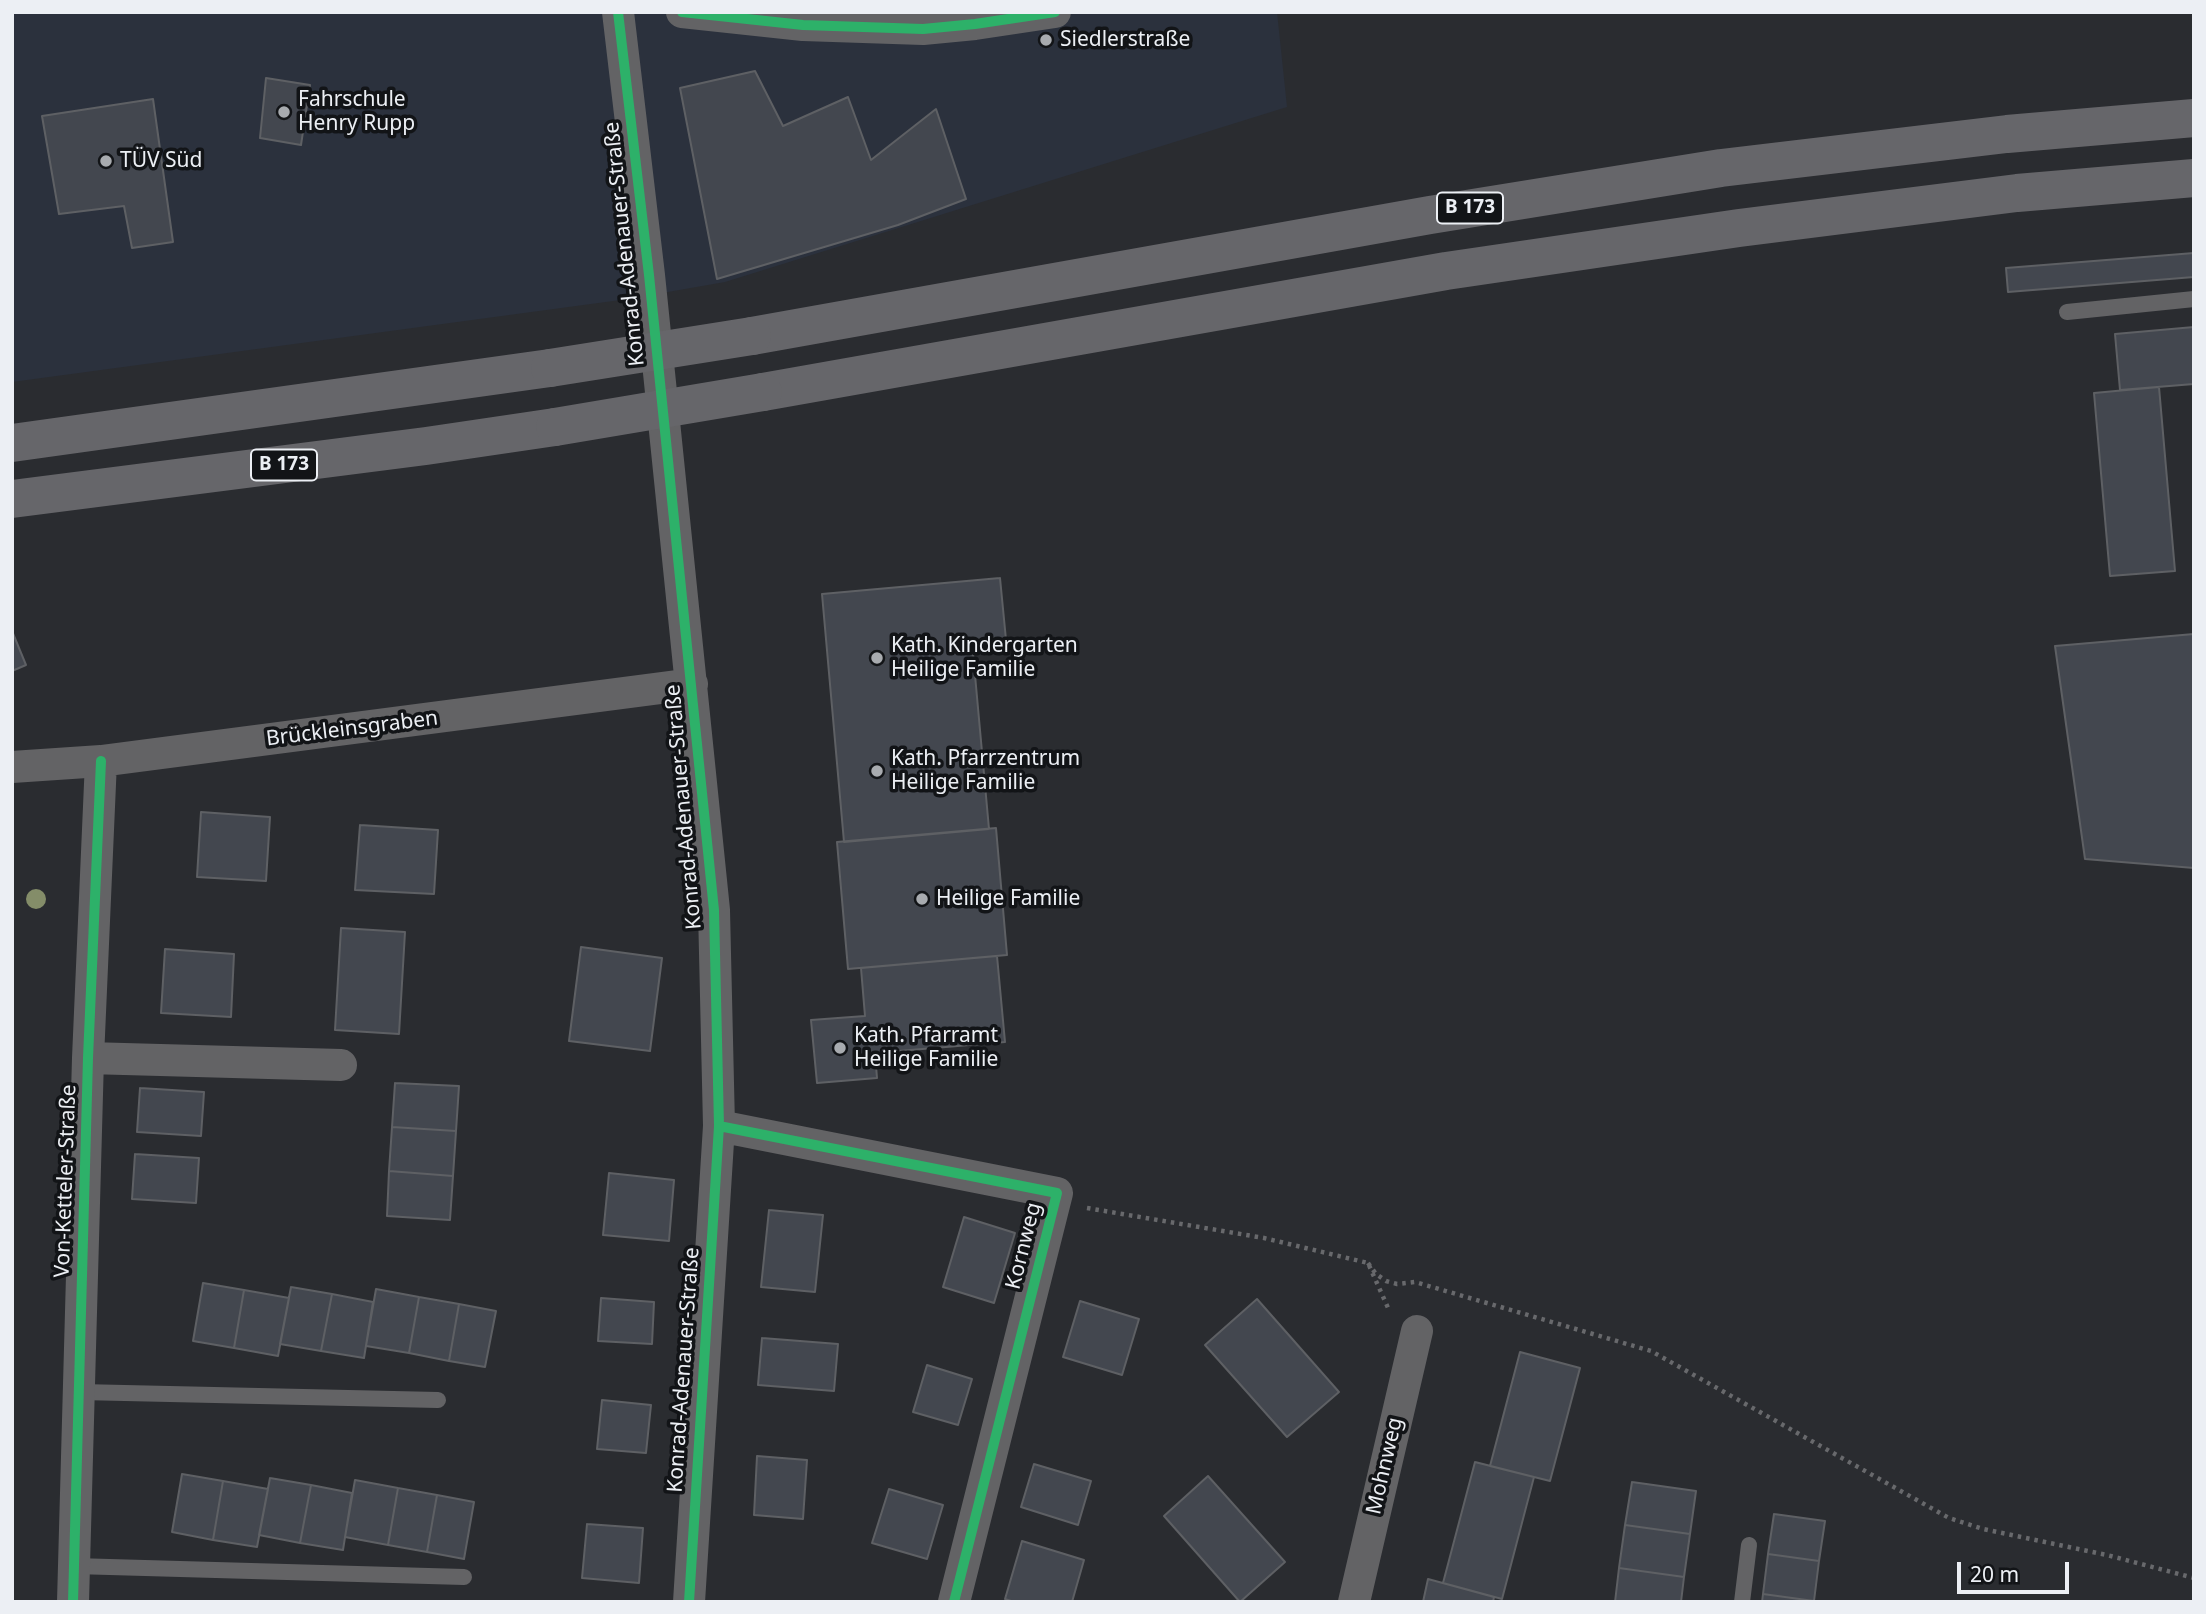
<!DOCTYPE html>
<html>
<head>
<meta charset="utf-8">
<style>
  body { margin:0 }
  #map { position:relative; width:2206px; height:1614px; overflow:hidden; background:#2a2c30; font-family:"Noto Sans",sans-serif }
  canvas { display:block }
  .frame { position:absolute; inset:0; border:14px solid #eceff4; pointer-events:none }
  .scale { position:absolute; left:1957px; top:1562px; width:112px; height:32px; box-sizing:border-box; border:4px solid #eceff4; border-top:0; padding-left:9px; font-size:21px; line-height:24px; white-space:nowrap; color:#eceff4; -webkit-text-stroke:5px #121417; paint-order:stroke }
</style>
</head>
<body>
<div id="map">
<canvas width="2206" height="1614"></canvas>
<div class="frame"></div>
<div class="scale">20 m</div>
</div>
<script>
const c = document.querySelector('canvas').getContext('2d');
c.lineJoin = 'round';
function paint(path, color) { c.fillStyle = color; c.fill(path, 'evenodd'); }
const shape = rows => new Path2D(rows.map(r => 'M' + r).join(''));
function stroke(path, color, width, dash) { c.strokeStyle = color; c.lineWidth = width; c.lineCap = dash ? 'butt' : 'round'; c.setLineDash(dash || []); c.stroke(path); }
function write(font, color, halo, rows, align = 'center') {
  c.font = font + ' "Noto Sans",sans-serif'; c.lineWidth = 7; c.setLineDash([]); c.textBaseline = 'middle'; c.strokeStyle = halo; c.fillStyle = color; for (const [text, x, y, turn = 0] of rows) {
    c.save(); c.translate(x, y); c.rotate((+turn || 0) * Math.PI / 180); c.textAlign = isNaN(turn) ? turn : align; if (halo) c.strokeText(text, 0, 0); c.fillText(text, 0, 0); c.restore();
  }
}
paint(shape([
  [12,12,1277,12,1287,107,725,282,628,299,12,382]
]), '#2b313d');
const building = shape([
  [755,71,783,126,848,97,871,160,936,109,966,199,898,225,717,279,680,88,755,71],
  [266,78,310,85,301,145,260,138,266,78],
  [153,99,173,242,132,248,124,206,59,214,42,116,153,99],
  [2194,253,2194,277,2008,292,2006,268,2194,253],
  [2194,327,2194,384,2120,390,2115,334,2194,327],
  [2159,387,2175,571,2110,576,2094,393,2159,387],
  [1000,578,1007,650,973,653,989,829,844,842,822,594,1000,578],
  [12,631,26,665,12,671,12,631],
  [2194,634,2194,868,2085,859,2055,646,2194,634],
  [201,812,270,817,266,881,197,877,201,812],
  [360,825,438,830,434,894,355,890,360,825],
  [996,828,1007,955,848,969,837,842,996,828],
  [341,928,405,932,399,1034,335,1030,341,928],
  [581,947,662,958,650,1051,569,1041,581,947],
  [165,949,234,954,231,1017,161,1013,165,949],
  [997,956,1005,1042,875,1053,877,1078,817,1083,811,1020,865,1016,861,968,997,956],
  [395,1083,459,1086,456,1131,392,1127,395,1083],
  [140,1088,204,1092,201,1136,137,1132,140,1088],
  [392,1127,456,1131,453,1176,389,1171,392,1127],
  [135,1154,199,1158,196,1203,132,1199,135,1154],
  [389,1171,453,1176,450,1220,387,1216,389,1171],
  [609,1173,674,1180,669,1241,603,1235,609,1173],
  [769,1210,823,1215,815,1292,761,1287,769,1210],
  [964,1217,1015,1233,994,1303,943,1287,964,1217],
  [203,1283,244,1290,234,1348,193,1341,203,1283],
  [291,1287,332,1294,321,1351,280,1344,291,1287],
  [376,1289,419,1297,409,1353,366,1346,376,1289],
  [244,1290,289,1298,278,1356,234,1348,244,1290],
  [332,1294,373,1302,364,1358,321,1351,332,1294],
  [419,1297,459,1304,449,1361,409,1353,419,1297],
  [601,1298,654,1302,652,1344,598,1341,601,1298],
  [1257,1299,1339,1392,1287,1437,1205,1345,1257,1299],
  [1080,1301,1139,1319,1122,1375,1063,1357,1080,1301],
  [459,1304,496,1311,485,1367,449,1361,459,1304],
  [762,1338,838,1344,834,1391,758,1385,762,1338],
  [1520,1352,1580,1368,1550,1481,1490,1466,1520,1352],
  [927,1365,972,1379,958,1425,913,1412,927,1365],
  [602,1400,651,1405,646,1453,597,1449,602,1400],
  [757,1456,807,1460,803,1519,754,1515,757,1456],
  [1475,1462,1534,1477,1502,1599,1443,1583,1475,1462],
  [1034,1464,1091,1481,1078,1525,1021,1507,1034,1464],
  [182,1474,223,1481,213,1540,172,1532,182,1474],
  [1208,1476,1285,1562,1240,1602,1164,1516,1208,1476],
  [270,1478,311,1485,300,1543,259,1535,270,1478],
  [355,1480,398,1488,388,1545,345,1537,355,1480],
  [223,1481,268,1489,257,1547,213,1540,223,1481],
  [1632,1482,1696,1491,1690,1534,1625,1525,1632,1482],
  [311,1485,352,1493,343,1550,300,1543,311,1485],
  [398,1488,437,1495,427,1552,388,1545,398,1488],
  [889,1489,943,1505,927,1559,872,1543,889,1489],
  [437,1495,474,1502,464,1559,427,1552,437,1495],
  [1774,1514,1825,1521,1819,1561,1768,1554,1774,1514],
  [587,1524,643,1528,639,1583,582,1578,587,1524],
  [1625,1525,1690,1534,1684,1577,1619,1568,1625,1525],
  [1022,1541,1084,1560,1072,1602,1014,1602,1005,1599,1022,1541],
  [1768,1554,1819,1561,1814,1601,1763,1594,1768,1554],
  [1619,1568,1684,1577,1681,1602,1615,1602,1619,1568],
  [1428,1579,1494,1597,1493,1602,1423,1602,1428,1579],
  [1763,1594,1814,1601,1814,1602,1762,1602,1763,1594]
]);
paint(building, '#43474f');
stroke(building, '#5e6064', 2);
stroke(shape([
  [1087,1208,1264,1238,1368,1263,1389,1310],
  [1368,1263,1376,1274,1386,1281,1397,1284,1415,1282,1651,1351,1949,1518,1983,1529,2107,1555,2194,1578]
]), '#68696c', 4.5, [3.5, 5]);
stroke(shape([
  [2067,312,2194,299],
  [80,1392,438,1400],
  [74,1566,464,1577],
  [1742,1602,1749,1545]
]), '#636365', 16);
stroke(shape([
  [618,12,649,275,714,910,719,1126,689,1602],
  [682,12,803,25,923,29,975,24,1055,12],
  [12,767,101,761,692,684],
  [88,1058,341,1065],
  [719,1126,1057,1193,954,1602],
  [73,1602,88,1058,101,761],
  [1354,1602,1417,1331]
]), '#636365', 32);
stroke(shape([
  [752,336,1430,215,1721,168,2007,134,2194,118],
  [763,392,1446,271,1739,228,2017,193,2194,178],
  [12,443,550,368],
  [12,499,426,446,555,427]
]), '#66666a', 38);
stroke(shape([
  [550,368,752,336],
  [555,427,763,392]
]), '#66666a', 38);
stroke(shape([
  [618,12,649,275,714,910,719,1126,689,1602],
  [682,12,803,25,923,29,975,24,1055,12],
  [719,1126,1057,1193,954,1602],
  [73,1602,88,1058,101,761]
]), '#2db169', 10);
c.fillStyle = '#848d69';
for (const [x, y] of [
  [36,899]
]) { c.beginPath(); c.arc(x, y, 10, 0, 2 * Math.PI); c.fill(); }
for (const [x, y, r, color] of [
  [1046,40,7,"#a8abaf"],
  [284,112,7,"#a8abaf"],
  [106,161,7,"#a8abaf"],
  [877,658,7,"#a8abaf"],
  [877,771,7,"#a8abaf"],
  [922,899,7,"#a8abaf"],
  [840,1048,7,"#a8abaf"]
]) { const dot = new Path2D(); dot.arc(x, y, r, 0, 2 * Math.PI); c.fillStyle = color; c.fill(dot); stroke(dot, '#121417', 2.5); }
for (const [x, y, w] of [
  [1470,208,66],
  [284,465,66]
]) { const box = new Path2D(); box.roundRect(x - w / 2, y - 15.5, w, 31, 5); c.fillStyle = '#121417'; c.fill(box); stroke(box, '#eceff4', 2); }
write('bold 19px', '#eceff4', null, [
  ["B 173",1470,208],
  ["B 173",284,465]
]);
write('21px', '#eceff4', '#121417', [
  ["Siedlerstraße",1060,40],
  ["Fahrschule",298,100],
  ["Henry Rupp",298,124],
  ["TÜV Süd",120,161],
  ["Kath. Kindergarten",891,646],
  ["Heilige Familie",891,670],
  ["Kath. Pfarrzentrum",891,759],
  ["Heilige Familie",891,783],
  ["Heilige Familie",936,899],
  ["Kath. Pfarramt",854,1036],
  ["Heilige Familie",854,1060]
], 'left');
write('21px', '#eceff4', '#121417', [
  ["Konrad-Adenauer-Straße",625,244,-96],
  ["Brückleinsgraben",352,729,-7],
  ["Konrad-Adenauer-Straße",684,807,-95],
  ["Von-Ketteler-Straße",66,1181,-88],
  ["Kornweg",1024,1246,-76],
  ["Konrad-Adenauer-Straße",684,1370,-86],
  ["Mohnweg",1385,1466,-77]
]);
</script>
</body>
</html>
